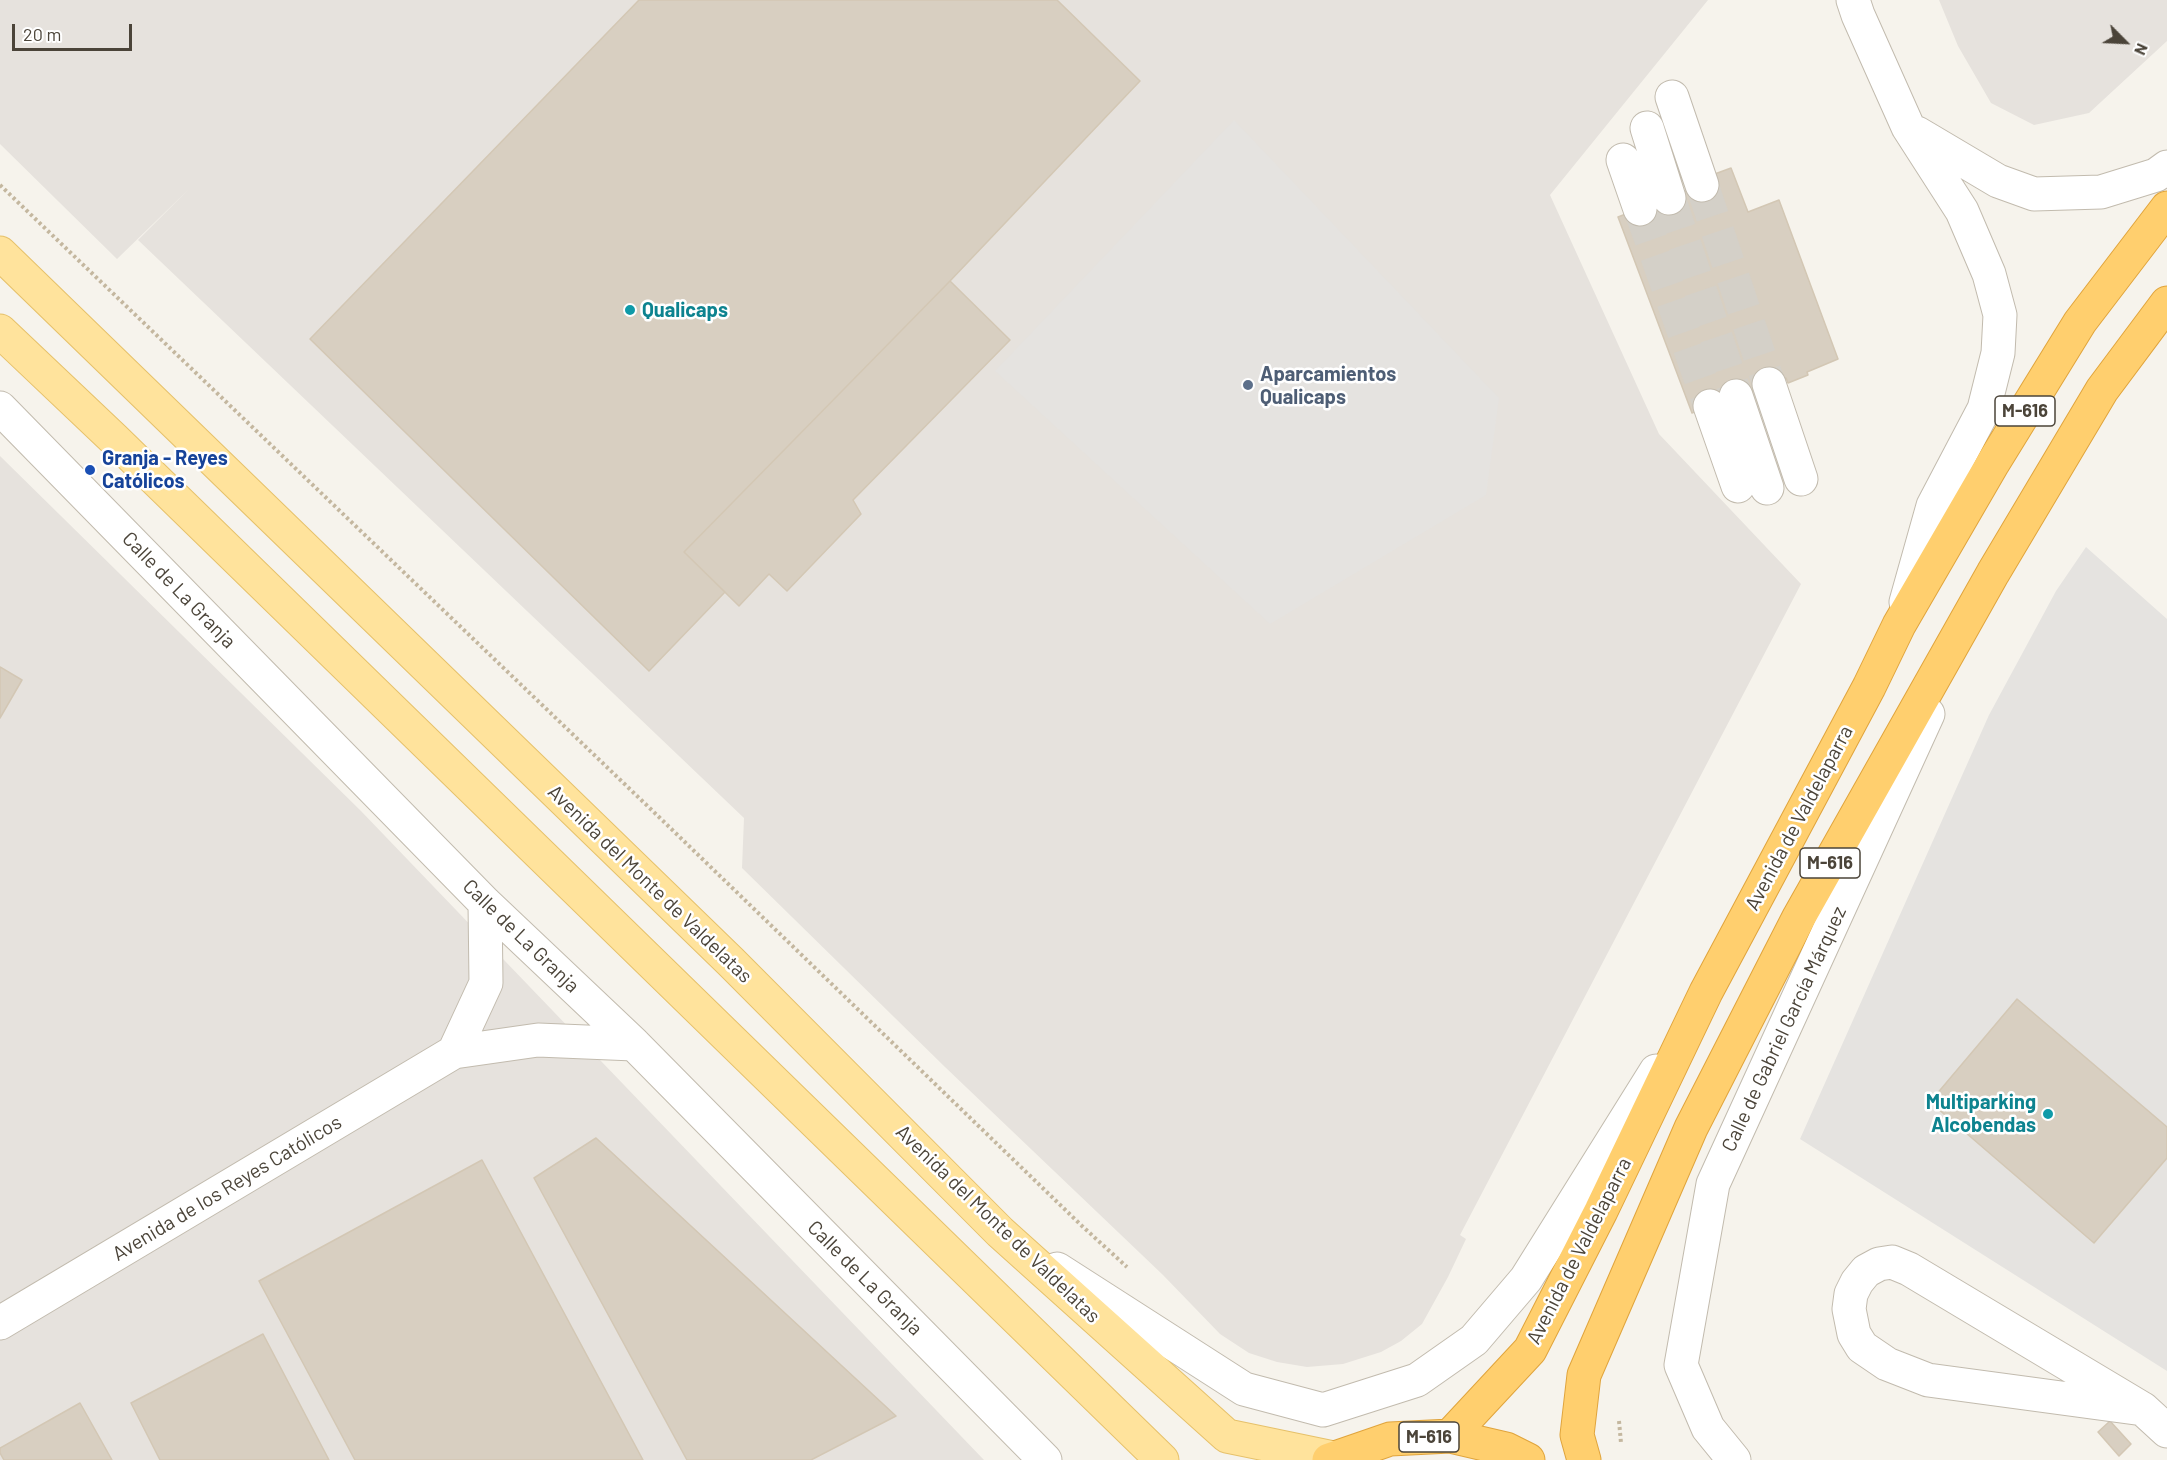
<!DOCTYPE html>
<html>
<head>
<meta charset="utf-8">
<style>
  body { margin:0 }
  #map { position:relative; width:2167px; height:1460px; overflow:hidden; background:#f6f3ec; font-family:Barlow,sans-serif }
  canvas { display:block }
  .north { position:absolute; left:2095px; top:12px; width:60px; height:60px; -webkit-text-stroke:4px #fff; paint-order:stroke; rotate:114deg; font-size:16px; font-weight:700; line-height:24px; text-align:center; color:#4b4439 }
  .north::after { content:''; display:block; margin:auto; width:21px; height:27px; background:#4b4439; clip-path:polygon(50% 0,100% 100%,50% 72%,0 100%) }
  .scale { position:absolute; left:12px; top:24px; width:120px; height:27px; box-sizing:border-box; border:3px solid #4b4439; border-top:0; padding-left:8px; font-size:18px; line-height:21px; white-space:nowrap; color:#4b4439; -webkit-text-stroke:4px #fff; paint-order:stroke }
</style>
</head>
<body>
<div id="map">
<canvas width="2167" height="1460"></canvas>
<div class="north">N</div>
<div class="scale">20 m</div>
</div>
<script>
const c = document.querySelector('canvas').getContext('2d');
c.lineJoin = 'round';
function paint(path, color) { c.fillStyle = color; c.fill(path, 'evenodd'); }
const shape = rows => new Path2D(rows.map(r => 'M' + r).join(''));
function stroke(path, color, width, dash) { c.strokeStyle = color; c.lineWidth = width; c.lineCap = dash ? 'butt' : 'round'; c.setLineDash(dash || []); c.stroke(path); }
function write(font, color, halo, rows, align = 'center') {
  c.font = font + ' Barlow,sans-serif'; c.lineWidth = 5; c.setLineDash([]); c.textBaseline = 'middle'; c.strokeStyle = halo; c.fillStyle = color; for (const [text, x, y, turn = 0] of rows) {
    c.save(); c.translate(x, y); c.rotate((+turn || 0) * Math.PI / 180); c.textAlign = isNaN(turn) ? turn : align; if (halo) c.strokeText(text, 0, 0); c.fillText(text, 0, 0); c.restore();
  }
}
paint(shape([
  [0,0,1708,0,1550,195,1659,434,1801,584,1460,1235,1466,1239,1448,1277,1422,1324,1401,1341,1381,1352,1343,1364,1307,1367,1277,1362,1249,1353,1220,1334,1163,1275,945,1067,742,868,744,818,138,240,189,189,117,259,0,144],
  [1939,0,2167,0,2167,41,2089,113,2034,125,1991,103,1958,46],
  [0,456,361,811,984,1460,0,1460]
]), '#e6e2dd');
paint(shape([
  [1234,120,1499,398,1486,495,1270,624,995,371],
  [2086,547,2167,619,2167,1371,1800,1139,1989,715,2056,591]
]), '#e5e3e0');
const building = shape([
  [639,0,1057,0,1140,81,950,281,684,552,725,592,649,671,310,339,639,0],
  [1731,168,1748,212,1779,200,1838,359,1807,372,1808,375,1788,383,1786,378,1692,413,1618,217,1714,180,1712,175,1731,168],
  [950,281,1010,340,853,500,861,514,787,591,769,574,739,606,684,552,950,281],
  [0,667,22,680,0,718,0,667],
  [2017,999,2167,1127,2167,1158,2094,1243,1930,1102,2017,999],
  [596,1138,896,1416,811,1460,687,1460,534,1178,596,1138],
  [482,1160,643,1460,355,1460,259,1281,482,1160],
  [263,1334,329,1460,160,1460,131,1403,263,1334],
  [80,1403,112,1460,4,1460,0,1453,0,1448,80,1403],
  [2110,1421,2131,1444,2119,1456,2098,1432,2110,1421]
]);
paint(building, '#d8cfc1');
stroke(building, '#d3c7b4', 1.5);
stroke(shape([
  [1702,185,1769,384],
  [1669,198,1736,396],
  [1640,209,1710,406]
]), '#d4d0c8', 33, [33, 16]);
const minor = shape([
  [1853,0,1858,15,1908,127,1962,211,1989,274,2000,315,1998,353,1984,409,1933,506,1906,602],
  [1672,97,1702,185],
  [1647,128,1669,198],
  [1917,133,1998,181,2034,194,2101,192,2156,175,2167,167],
  [1623,160,1640,209],
  [1769,384,1801,479],
  [1736,396,1767,488],
  [1710,406,1738,486],
  [0,408,485,903,634,1044,1045,1460],
  [454,1052,486,983,485,903],
  [1057,1269,1244,1389,1323,1410,1417,1380,1474,1340,1526,1279,1656,1071],
  [0,1323,454,1052,538,1040,634,1044],
  [2143,1409,1928,1380,1887,1364,1862,1347,1854,1334,1849,1309,1851,1294,1857,1282,1866,1271,1879,1264,1892,1262,1909,1269,2143,1409,2167,1431],
  [1734,1460,1708,1428,1681,1365,1713,1184,1928,714]
]);
const major = shape([
  [0,253,731,962,1000,1232,1227,1436,1333,1458],
  [0,331,114,439,1162,1460]
]);
const highway = shape([
  [1450,1436,1530,1350,1601,1211,1706,992,1869,687,1899,625,1993,463,2080,322,2167,208],
  [1329,1460,1390,1439,1450,1436,1506,1449,1528,1460],
  [1584,1460,1577,1435,1584,1375,1691,1128,1799,917,1993,573,2102,390,2167,303]
]);
stroke(minor, '#c2bbae', 35);
stroke(major, '#e6c16a', 35);
stroke(highway, '#e0a43c', 35);
stroke(shape([
  [0,185,660,818,1082,1226,1127,1267],
  [1619,1421,1621,1443]
]), '#c4b79f', 4, [3, 3]);
stroke(minor, '#fff', 33);
stroke(major, '#ffe39c', 33);
stroke(highway, '#ffcf6e', 33);
for (const [x, y, r, color] of [
  [630,310,6,"#0f9aa8"],
  [1248,385,6,"#5c6f8a"],
  [90,470,6,"#1a4fb4"],
  [2048,1114,6,"#0f9aa8"]
]) { const dot = new Path2D(); dot.arc(x, y, r, 0, 2 * Math.PI); c.fillStyle = color; c.fill(dot); stroke(dot, '#fff', 2); }
for (const [x, y, w] of [
  [2025,411,60],
  [1830,863,60],
  [1429,1437,60]
]) { const box = new Path2D(); box.roundRect(x - w / 2, y - 15, w, 30, 4.5); c.fillStyle = '#fff'; c.fill(box); stroke(box, '#4b4439', 1.5); }
write('bold 18px', '#4b4439', null, [
  ["M-616",2025,411],
  ["M-616",1830,863],
  ["M-616",1429,1437]
]);
write('bold 20px', '#0d838f', '#fff', [
  ["Qualicaps",642,310],
  ["Multiparking",2036,1102,"right"],
  ["Alcobendas",2036,1125,"right"]
], 'left');
write('bold 20px', '#4e5e75', '#fff', [
  ["Aparcamientos",1260,374],
  ["Qualicaps",1260,397]
], 'left');
write('bold 20px', '#164399', '#fff', [
  ["Granja - Reyes",102,458],
  ["Católicos",102,481]
], 'left');
write('20px', '#4b4439', '#fff', [
  ["Calle de La Granja",179,590,46],
  ["Avenida de Valdelaparra",1799,818,-62],
  ["Avenida del Monte de Valdelatas",650,884,44],
  ["Calle de La Granja",521,936,44],
  ["Calle de Gabriel García Márquez",1784,1029,-65],
  ["Avenida de los Reyes Católicos",227,1188,-31],
  ["Avenida del Monte de Valdelatas",998,1224,44],
  ["Avenida de Valdelaparra",1579,1251,-63],
  ["Calle de La Granja",865,1278,45]
]);
</script>
</body>
</html>
